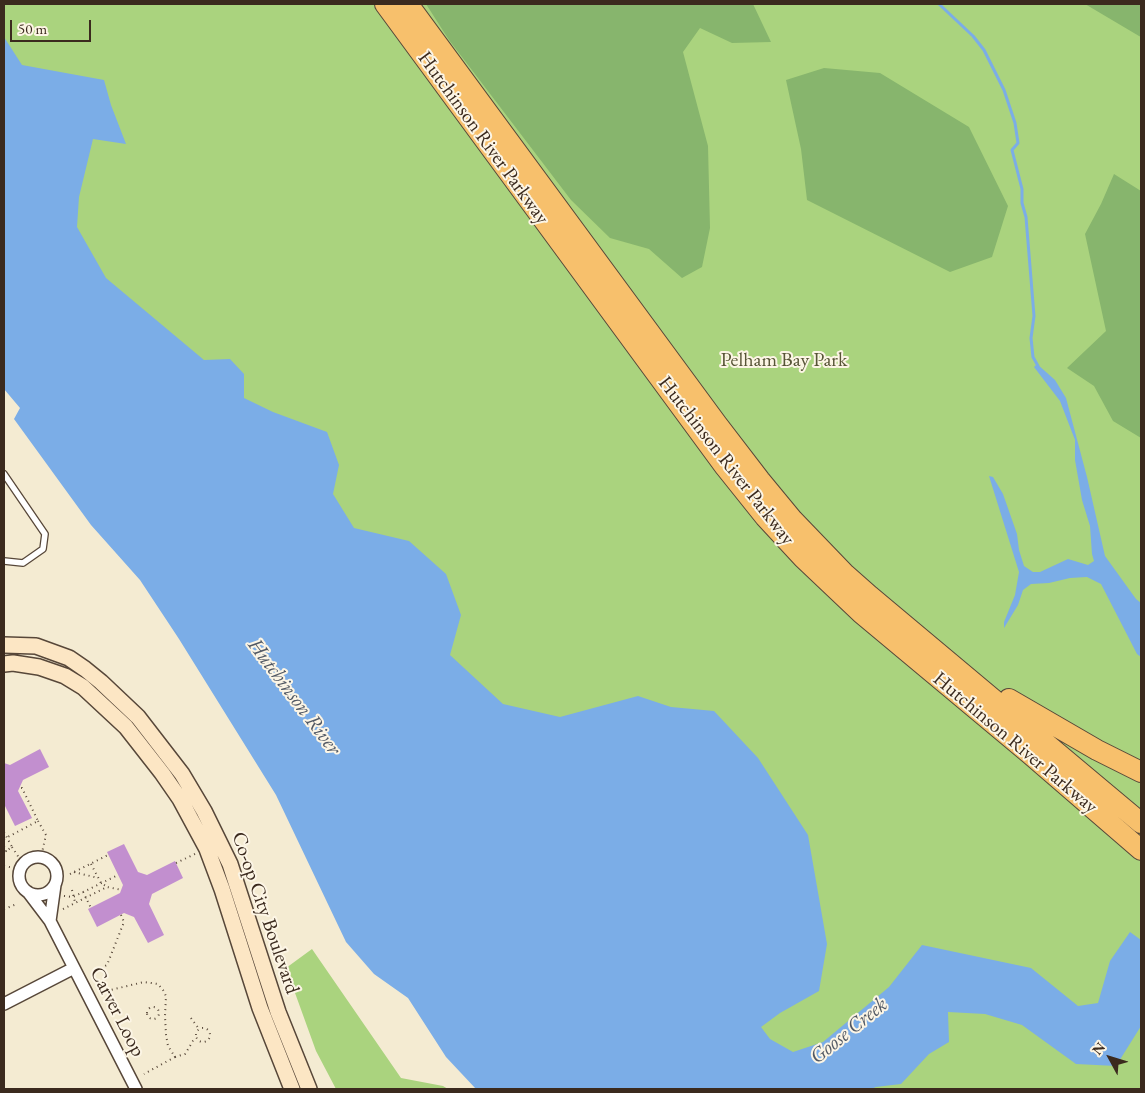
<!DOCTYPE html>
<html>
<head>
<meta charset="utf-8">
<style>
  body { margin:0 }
  #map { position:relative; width:1145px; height:1093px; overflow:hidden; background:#f4ebd2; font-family:"EB Garamond",serif }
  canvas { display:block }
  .frame { position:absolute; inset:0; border:5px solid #3b2a1e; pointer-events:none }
  .north { position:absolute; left:1085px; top:1033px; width:50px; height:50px; -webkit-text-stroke:4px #fcf5e5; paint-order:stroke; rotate:309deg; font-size:14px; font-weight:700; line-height:20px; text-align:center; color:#3b2a1e }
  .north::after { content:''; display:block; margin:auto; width:18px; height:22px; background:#3b2a1e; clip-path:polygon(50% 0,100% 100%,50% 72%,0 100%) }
  .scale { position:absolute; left:10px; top:20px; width:81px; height:22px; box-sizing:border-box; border:2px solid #3b2a1e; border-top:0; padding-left:6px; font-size:15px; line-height:18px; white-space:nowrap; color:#3b2a1e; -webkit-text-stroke:4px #fcf5e5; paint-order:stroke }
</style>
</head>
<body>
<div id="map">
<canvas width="1145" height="1093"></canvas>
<div class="frame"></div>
<div class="north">N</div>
<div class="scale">50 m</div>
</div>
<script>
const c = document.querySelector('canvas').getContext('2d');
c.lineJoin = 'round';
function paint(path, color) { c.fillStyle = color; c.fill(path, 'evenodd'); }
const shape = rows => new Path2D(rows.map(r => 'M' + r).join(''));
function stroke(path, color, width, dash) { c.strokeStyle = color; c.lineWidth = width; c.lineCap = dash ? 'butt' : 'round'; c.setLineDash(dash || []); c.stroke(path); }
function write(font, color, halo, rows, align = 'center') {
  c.font = font + ' "EB Garamond",serif'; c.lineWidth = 4; c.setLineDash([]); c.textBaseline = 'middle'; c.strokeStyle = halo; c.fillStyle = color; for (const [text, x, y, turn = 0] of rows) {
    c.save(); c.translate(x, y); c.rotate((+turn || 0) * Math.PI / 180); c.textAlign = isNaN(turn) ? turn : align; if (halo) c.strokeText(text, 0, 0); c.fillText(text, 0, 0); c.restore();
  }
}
paint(shape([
  [4,4,1141,4,1141,1089,822,1089,973,976,807,1082,4,189],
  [312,949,401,1078,443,1086,448,1089,336,1089,316,1051,286,968]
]), '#aad37e');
paint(shape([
  [426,4,753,4,771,42,732,43,700,28,683,52,708,146,710,228,702,267,682,278,649,249,610,238,571,200,449,40],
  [1085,4,1141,4,1141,37,1139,36],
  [824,68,880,73,969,127,1008,206,992,257,950,272,807,200,801,149,786,80],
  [1114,174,1141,191,1141,438,1113,421,1094,386,1067,368,1106,331,1085,234,1101,204]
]), '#87b56d');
paint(shape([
  [4,37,22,65,104,80,111,105,126,144,93,139,79,197,77,227,106,278,204,360,230,359,244,374,244,398,273,412,327,432,339,465,333,494,354,528,409,541,446,574,461,615,450,655,503,704,560,717,638,696,671,707,714,711,758,758,808,835,827,944,819,991,780,1013,761,1027,770,1039,793,1052,823,1042,889,987,922,945,1031,968,1078,1006,1098,1003,1110,961,1130,932,1141,940,1141,1026,1116,1066,1076,1064,1022,1025,985,1014,948,1012,949,1042,929,1054,901,1084,876,1087,871,1089,476,1089,446,1057,408,998,374,974,346,942,276,795,179,639,140,580,91,525,14,419,20,408,4,389],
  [1037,364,1055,380,1066,398,1087,477,1105,556,1136,599,1141,603,1141,657,1137,654,1101,584,1087,577,1070,578,1049,583,1031,584,1023,590,1018,605,1004,628,1004,622,1015,595,1019,572,989,476,993,477,1003,494,1017,534,1019,550,1024,566,1033,572,1040,572,1068,559,1088,565,1094,561,1092,554,1090,526,1082,500,1075,460,1075,440,1060,401,1034,367]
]), '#7bade7');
stroke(shape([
  [939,4,973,36,984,50,1004,90,1015,123,1018,143,1012,150,1022,189,1022,203,1026,217,1034,316,1031,338,1033,357,1038,366]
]), '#7bade7', 3);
paint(shape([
  [40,749,49,767,23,780,18,791,32,818,15,826,4,804,4,763,10,765],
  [124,844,138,872,147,875,175,861,183,878,152,894,149,904,164,935,148,943,134,917,124,913,97,927,88,909,120,893,123,885,107,852]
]), '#c28fcf');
const service = shape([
  [4,474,45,534,43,549,23,563,4,561]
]);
const minor = shape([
  '19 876a19 19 0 1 1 38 0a19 19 0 1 1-38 0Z',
  [28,892,50,921,55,885],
  [50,921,136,1089],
  [4,1004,74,968]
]);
const secondary = shape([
  [4,645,36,646,69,658,85,669,101,682,138,717,182,774,204,811,230,864,278,1012,309,1089],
  [4,664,13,663,39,667,65,676,83,687,126,727,162,773,180,799,207,849,222,889,260,1008,292,1089]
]);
const motorway = shape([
  [385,4,725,467,765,517,803,558,861,613,1030,754,1141,850],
  [408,4,717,424,760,480,793,520,844,573,870,596,1141,823],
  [1009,699,1097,750,1141,772]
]);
stroke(service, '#574739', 8);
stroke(minor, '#574739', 14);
stroke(secondary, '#574739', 18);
stroke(motorway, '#574739', 22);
stroke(shape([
  [38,821,46,835,41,857],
  [4,832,12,847,6,851],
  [4,839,38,821,22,788,20,788],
  [4,846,6,851,4,852],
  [12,847,23,864],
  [176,863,195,854],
  [91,864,101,883,106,886],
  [4,866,20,869],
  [74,872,98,878],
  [70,874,108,855],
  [72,890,75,902],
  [83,892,91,908],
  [64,896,73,897,118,875],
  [4,909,17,904],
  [63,909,107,887,122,890],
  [92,973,107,965,124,922,121,915],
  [102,992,144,982,158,984,163,990,166,996,165,1016,166,1035,168,1046,175,1057,144,1074],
  '147 1013a6 6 0 1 1 12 0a6 6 0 1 1-12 0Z',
  [191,1018,199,1029],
  '196 1035a7 7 0 1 1 14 0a7 7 0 1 1-14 0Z',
  [175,1057,185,1054,193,1041,197,1040]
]), '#574739', 2, [1, 4]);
stroke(service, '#fff', 5.5);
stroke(minor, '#fff', 11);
stroke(secondary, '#fce6c4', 15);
stroke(motorway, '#f7c06c', 20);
write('20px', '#3b2a1e', '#fcf5e5', [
  ["Hutchinson River Parkway",483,138,54],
  ["Hutchinson River Parkway",726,461,52],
  ["Hutchinson River Parkway",1015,743,40],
  ["Co-op City Boulevard",265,913,71],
  ["Carver Loop",117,1012,63]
]);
write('20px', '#575436', '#fcf5e5', [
  ["Pelham Bay Park",784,361]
]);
write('italic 21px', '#515864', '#fcf5e5', [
  ["Hutchinson River",294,697,53],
  ["Goose Creek",849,1031,-39]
]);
</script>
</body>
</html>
